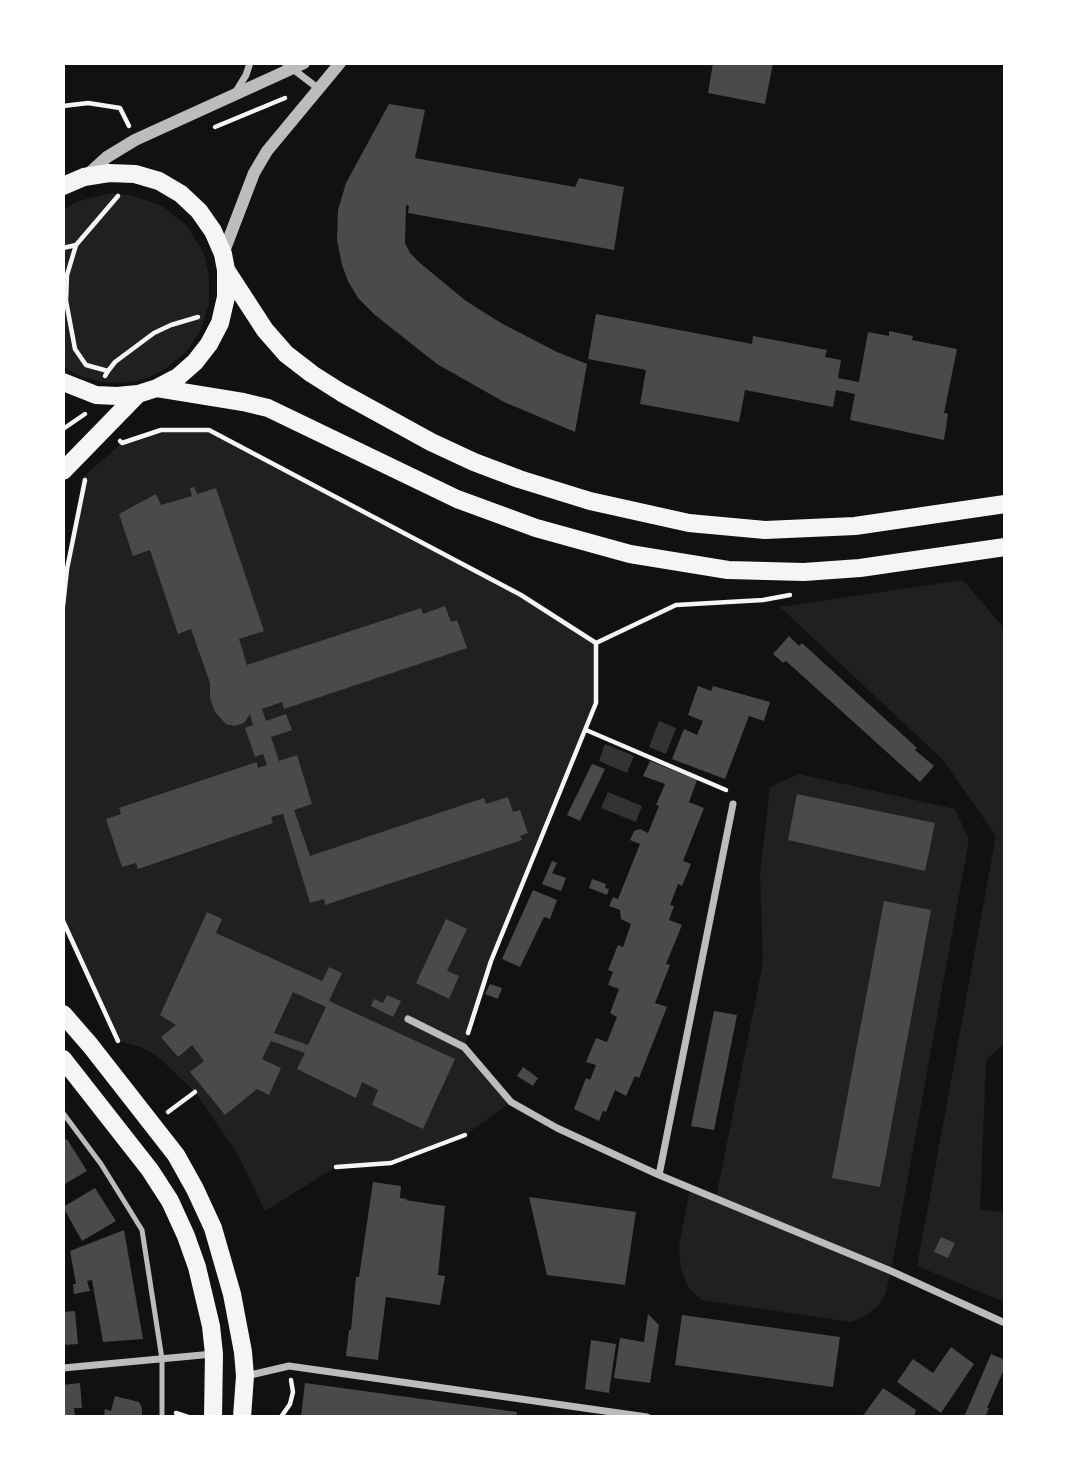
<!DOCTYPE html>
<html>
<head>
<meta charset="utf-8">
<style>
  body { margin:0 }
  #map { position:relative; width:1068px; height:1480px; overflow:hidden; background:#111; font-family:"Roboto Condensed",sans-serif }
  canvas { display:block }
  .frame { position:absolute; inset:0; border:65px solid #fff; pointer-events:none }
</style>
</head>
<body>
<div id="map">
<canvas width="1068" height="1480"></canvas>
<div class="frame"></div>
</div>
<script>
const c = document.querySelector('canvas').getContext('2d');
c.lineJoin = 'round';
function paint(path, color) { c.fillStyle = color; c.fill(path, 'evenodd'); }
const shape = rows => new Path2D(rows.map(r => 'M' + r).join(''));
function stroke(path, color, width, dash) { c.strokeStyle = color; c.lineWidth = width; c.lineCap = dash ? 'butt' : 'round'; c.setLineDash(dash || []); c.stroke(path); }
paint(shape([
  [111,193,131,195,162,206,187,226,204,254,209,275,209,303,201,330,185,353,162,371,147,378,131,382,108,383,82,377,63,367,63,210,78,201],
  [161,430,209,430,521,595,596,643,596,703,491,961,464,1047,511,1102,465,1135,391,1163,336,1167,265,1211,238,1155,195,1092,157,1056,141,1047,118,1041,63,921,63,606,67,569,82,478,122,443],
  [963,580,1005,629,1005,1043,986,1060,980,1210,1005,1212,1005,1302,917,1266,996,836,943,760,780,607],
  [799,774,955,809,969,840,891,1271,885,1295,878,1306,865,1316,851,1322,701,1300,688,1287,681,1269,679,1247,690,1188,716,1198,763,963,760,873,770,787]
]), '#202020');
paint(shape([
  [659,721,676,728,666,754,649,747],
  [605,744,634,756,627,773,599,761],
  [608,792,642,806,636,822,601,808]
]), '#333');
paint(shape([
  [713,63,773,63,765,104,708,93],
  [389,104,425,110,415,158,575,187,579,178,624,187,614,250,408,213,409,206,406,205,405,243,410,253,420,263,466,301,501,323,557,352,587,364,575,432,504,402,437,364,375,315,358,298,348,281,342,265,337,240,338,210,346,183],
  [596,314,752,344,753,336,827,350,825,357,841,360,838,378,859,382,868,332,889,336,889,331,913,336,912,340,957,349,944,413,948,414,944,440,850,420,855,394,836,390,833,407,745,390,739,422,640,404,646,370,588,359],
  [194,487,197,494,216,488,264,631,239,639,247,665,421,608,423,614,445,606,451,622,457,620,467,648,284,709,282,702,262,709,266,721,286,714,292,730,271,737,279,761,297,755,312,804,294,810,310,856,484,798,486,804,508,797,513,812,520,810,528,833,520,836,522,840,325,905,324,899,310,903,283,814,271,817,273,823,138,869,136,863,122,867,106,819,121,814,119,808,257,762,258,768,267,765,263,754,255,757,245,728,253,725,250,714,244,723,235,726,226,724,215,712,210,698,210,683,191,629,178,634,150,550,133,556,119,514,156,494,161,505,192,496,190,488],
  [789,636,799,646,802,643,917,748,915,750,934,766,920,782,786,661,783,663,773,654],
  [698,686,711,691,713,686,770,702,764,721,749,716,725,779,672,759,684,729,697,735,703,721,688,715],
  [650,761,697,780,689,802,704,808,683,861,691,864,682,886,678,884,670,905,674,906,669,920,682,925,666,964,670,965,655,1003,667,1007,639,1078,635,1076,626,1096,615,1090,606,1112,603,1111,599,1121,574,1109,586,1078,590,1080,596,1065,586,1062,596,1038,607,1042,617,1017,610,1013,619,989,608,985,613,972,608,970,618,945,623,947,631,924,621,919,620,910,609,906,613,897,618,899,640,844,630,840,634,831,640,829,648,833,659,806,656,805,665,784,643,776],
  [592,764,605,769,580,821,567,815],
  [797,794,935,823,925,871,788,840],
  [552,861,557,863,552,873,566,878,561,891,542,884],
  [592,879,606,884,605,888,609,889,607,895,589,888],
  [533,890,557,900,550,919,544,917,520,967,502,959],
  [884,901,931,910,880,1187,832,1178],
  [207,912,222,919,216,933,322,981,329,967,342,973,329,1001,455,1059,423,1129,372,1105,378,1090,362,1082,356,1098,297,1069,305,1053,271,1041,262,1059,281,1068,269,1095,257,1089,225,1115,190,1072,204,1061,192,1045,178,1057,161,1037,176,1025,160,1015],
  [293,992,326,1007,308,1045,274,1033],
  [446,919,467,929,447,971,459,976,449,999,416,983],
  [490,984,502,988,498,999,485,994],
  [387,995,401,1001,393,1017,371,1006,374,999,383,1003],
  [714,1011,737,1015,714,1130,691,1126],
  [523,1067,538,1078,533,1086,517,1076],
  [67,1139,87,1171,63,1185,63,1141],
  [373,1182,401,1186,400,1198,408,1199,405,1200,445,1206,438,1275,445,1276,440,1305,386,1297,378,1360,346,1356,349,1330,351,1330,356,1277,359,1277],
  [95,1188,116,1221,82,1241,63,1207],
  [529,1197,636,1212,625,1285,547,1275],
  [124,1230,143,1339,103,1342,92,1280,87,1281,90,1291,74,1294,73,1284,76,1284,70,1251],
  [941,1237,955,1243,948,1258,934,1252],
  [75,1311,78,1344,63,1345,63,1312],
  [648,1314,659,1325,650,1383,614,1378,620,1338,644,1342],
  [682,1315,840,1337,833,1387,675,1365],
  [591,1340,616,1344,609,1393,585,1389],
  [951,1347,974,1364,941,1413,897,1382,913,1359,933,1373],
  [991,1354,1005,1360,1005,1367,987,1408,989,1408,985,1417,964,1417],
  [80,1383,82,1408,74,1408,75,1417,63,1417,63,1385],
  [305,1383,517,1412,516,1417,301,1417],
  [883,1388,916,1410,914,1417,862,1417],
  [115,1396,139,1402,142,1408,142,1417,104,1417,105,1409,111,1411]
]), '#4a4a4a');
stroke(shape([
  [63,106,88,103,120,108,129,126],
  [215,127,285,98],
  [63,248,76,245],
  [108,371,115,362,154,333,171,325,198,317],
  [105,376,108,371,86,365,75,349,66,301,67,275,76,245,118,196],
  [63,429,85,414],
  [120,441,122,443,161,430,209,430,521,595,596,643,676,605,763,600,790,595],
  [63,606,67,569,85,480],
  [586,730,726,790],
  [63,921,118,1041],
  [468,1033,491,961,596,703,596,643],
  [168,1112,195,1092],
  [336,1167,391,1163,465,1135],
  [176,1413,188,1417],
  [281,1417,290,1404,293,1392,291,1380]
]), '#f5f5f5', 4.5);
stroke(shape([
  [63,1113,101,1164,142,1230,162,1359,162,1417]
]), '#bcbcbc', 5);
stroke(shape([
  [285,63,319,89],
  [235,93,246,75,250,63],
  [408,1019,464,1047,511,1102,557,1128,659,1175,891,1271,1005,1323],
  [659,1175,733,804],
  [63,1368,213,1354],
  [246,1376,289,1366,647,1417]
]), '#bcbcbc', 7);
stroke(shape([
  [85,177,107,157,135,140,304,63],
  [223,254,254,173,267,151,340,63]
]), '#bcbcbc', 12);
stroke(shape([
  [63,186,84,177,109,173,135,174,159,181,181,194,199,211,213,231,223,254,226,270,226,297,220,323,209,344,195,362,178,377,157,388,138,394,117,396,96,395,63,382],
  [226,270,265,330,286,354,312,374,342,393,431,442,474,462,519,479,590,501,689,523,765,530,855,526,1005,504],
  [157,388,243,402,268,408,457,499,536,528,630,554,728,570,804,572,860,568,1005,547],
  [63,471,138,394],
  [63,1014,90,1045,176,1155,195,1189,213,1228,232,1294,243,1352,245,1376,242,1417],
  [63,1059,150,1170,170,1201,186,1236,197,1267,211,1326,214,1354,213,1417]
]), '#f5f5f5', 18);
</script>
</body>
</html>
